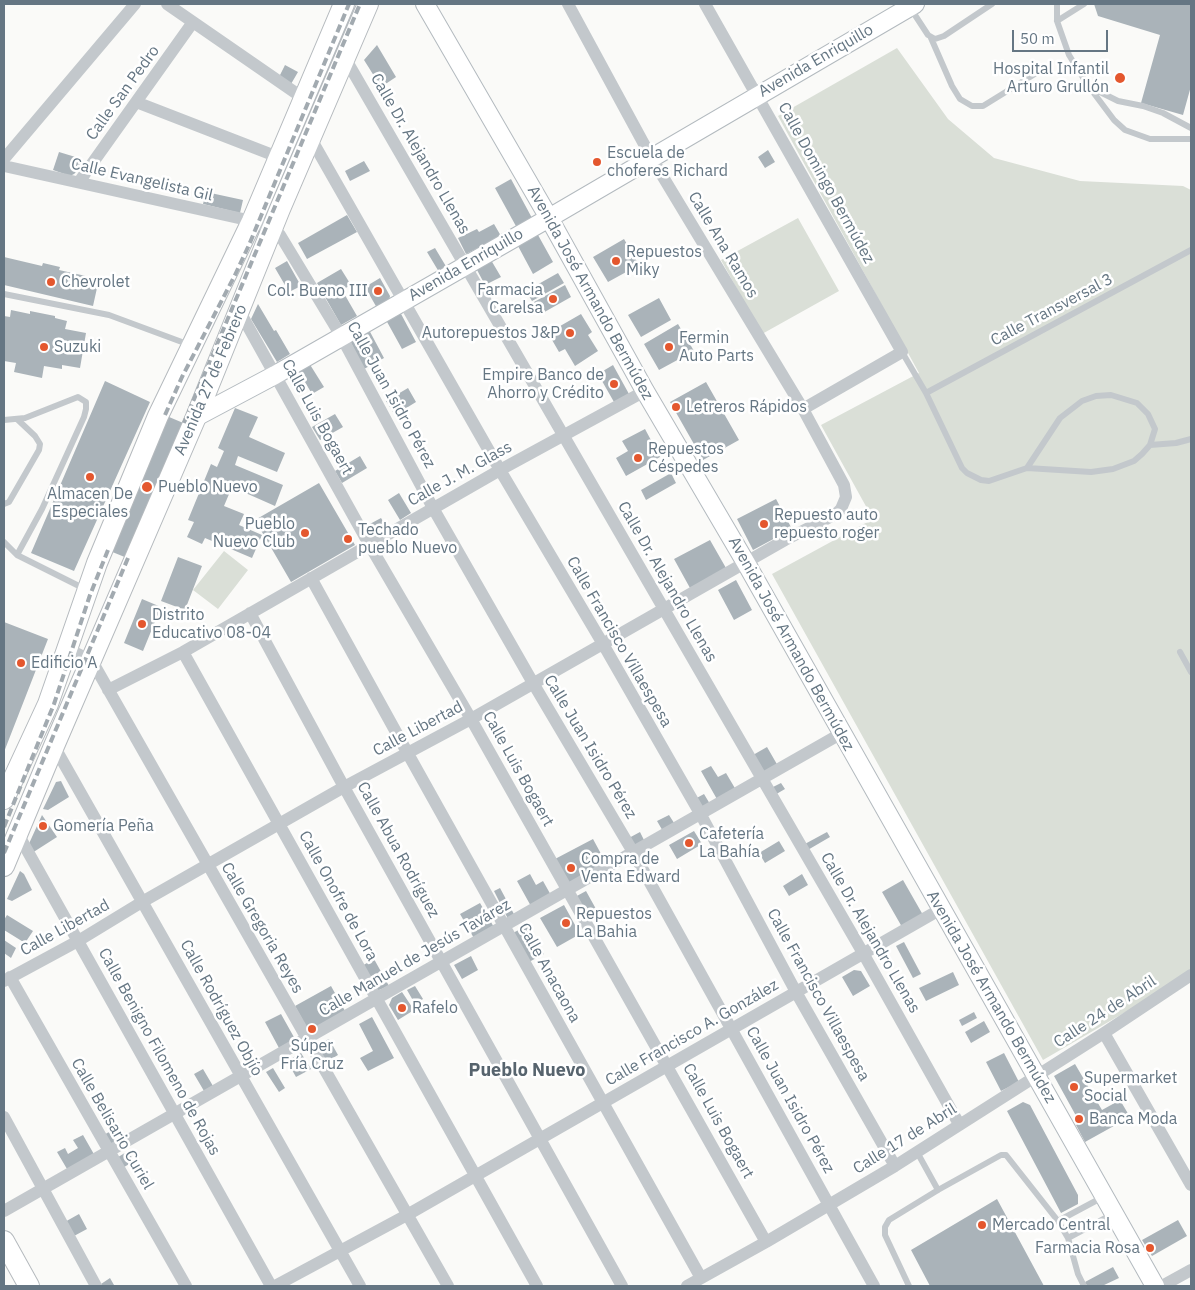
<!DOCTYPE html>
<html>
<head>
<meta charset="utf-8">
<style>
  body { margin:0 }
  #map { position:relative; width:1195px; height:1290px; overflow:hidden; background:#fafaf8; font-family:"IBM Plex Sans",sans-serif }
  canvas { display:block }
  .frame { position:absolute; inset:0; border:5px solid #657683; pointer-events:none }
  .scale { position:absolute; left:1012px; top:30px; width:96px; height:22px; box-sizing:border-box; border:2px solid #657683; border-top:0; padding-left:6px; font-size:15px; line-height:18px; white-space:nowrap; color:#657683; -webkit-text-stroke:4px #fff; paint-order:stroke }
</style>
</head>
<body>
<div id="map">
<canvas width="1195" height="1290"></canvas>
<div class="frame"></div>
<div class="scale">50 m</div>
</div>
<script>
const c = document.querySelector('canvas').getContext('2d');
c.lineJoin = 'round';
function paint(path, color) { c.fillStyle = color; c.fill(path, 'evenodd'); }
const shape = rows => new Path2D(rows.map(r => 'M' + r).join(''));
function stroke(path, color, width, dash) { c.strokeStyle = color; c.lineWidth = width; c.lineCap = dash ? 'butt' : 'round'; c.setLineDash(dash || []); c.stroke(path); }
function write(font, color, halo, rows, align = 'center') {
  c.font = font + ' "IBM Plex Sans",sans-serif'; c.lineWidth = 5; c.setLineDash([]); c.textBaseline = 'middle'; c.strokeStyle = halo; c.fillStyle = color; for (const [text, x, y, turn = 0] of rows) {
    c.save(); c.translate(x, y); c.rotate((+turn || 0) * Math.PI / 180); c.textAlign = isNaN(turn) ? turn : align; if (halo) c.strokeText(text, 0, 0); c.fillText(text, 0, 0); c.restore();
  }
}
paint(shape([
  [897,48,948,119,994,158,1080,181,1183,186,1191,190,1191,974,1043,1060,772,574,873,519,821,425,919,373,778,116],
  [798,218,839,291,762,334,721,260],
  [224,551,248,570,218,609,193,590]
]), '#dadfd7');
paint(shape([
  [1094,4,1191,4,1191,86,1183,115,1141,103,1160,35,1098,16],
  [377,45,396,77,381,87,364,60],
  [285,65,298,72,291,84,279,77],
  [768,150,775,162,765,168,758,157],
  [59,152,82,159,79,169,74,174,70,176,53,170],
  [364,161,370,171,350,181,345,171],
  [511,179,532,218,517,228,495,188],
  [206,192,243,200,240,213,203,204],
  [347,215,357,232,307,259,298,243],
  [494,224,501,236,466,254,458,238,477,229,479,232],
  [538,235,553,262,533,274,518,246],
  [624,239,639,265,608,282,593,257],
  [435,248,447,268,439,272,427,252],
  [4,257,42,266,43,263,60,267,59,270,99,279,93,306,4,285],
  [491,260,501,277,485,285,476,268],
  [287,261,301,286,289,292,275,268],
  [341,269,351,285,342,290,357,316,341,325,317,283],
  [558,273,564,283,532,301,526,291],
  [380,278,390,296,389,301,377,308,365,287],
  [565,285,571,297,541,314,534,302],
  [659,298,671,320,641,337,628,315],
  [258,304,274,331,276,330,290,354,277,362,251,319],
  [11,310,30,314,30,311,55,316,55,318,67,321,65,329,86,333,80,368,62,365,62,369,44,366,42,378,14,372,16,363,4,361,4,316,10,317],
  [400,312,416,342,402,349,386,320],
  [581,314,592,332,588,335,598,351,575,366,565,349,559,352,548,333],
  [678,324,694,351,659,370,644,344],
  [368,328,384,358,364,369,351,343,352,337],
  [309,363,324,387,312,394,298,370],
  [613,365,629,394,614,402,598,374],
  [105,381,150,402,74,571,31,553],
  [706,382,739,440,703,460,670,402],
  [408,388,416,402,395,415,386,401],
  [235,408,258,417,249,437,285,453,277,472,238,456,235,465,283,485,275,506,232,487,224,506,244,514,239,525,262,535,252,558,205,538,202,544,187,537,194,522,188,520,211,464,217,467,224,451,218,448],
  [162,414,188,425,132,560,105,549],
  [335,414,343,427,320,440,312,427],
  [645,429,660,457,626,476,616,458,628,451,622,441],
  [360,456,367,468,342,483,335,471],
  [671,473,676,483,646,500,641,490],
  [319,483,355,545,291,582,255,520],
  [399,493,411,513,400,520,388,500],
  [776,499,792,529,753,550,737,519],
  [381,518,387,528,374,535,368,525],
  [710,540,726,568,690,588,674,559],
  [178,557,202,566,185,610,161,601],
  [736,580,752,610,734,620,718,590],
  [142,599,161,607,143,651,124,643],
  [4,622,48,639,4,752],
  [767,747,778,766,764,773,753,755],
  [711,766,718,777,726,773,736,790,718,801,701,771],
  [61,781,69,797,48,810,43,809,56,782],
  [781,783,785,789,773,796,773,787],
  [704,794,710,804,700,810,693,800],
  [42,815,57,837,32,853,27,848],
  [669,815,676,826,664,833,657,821],
  [694,831,702,844,677,859,669,845],
  [640,832,645,842,633,849,627,839],
  [827,832,830,837,806,851,803,845],
  [593,839,606,863,569,883,555,859],
  [779,841,785,851,765,863,759,853],
  [20,871,24,874,32,890,12,901,7,899],
  [530,874,536,885,543,881,552,897,532,908,517,881],
  [802,874,808,885,789,896,783,886],
  [903,880,923,915,902,927,882,892],
  [500,888,515,916,508,919,494,891],
  [586,891,596,909,584,915,575,897],
  [480,903,495,929,475,940,460,914],
  [564,905,580,934,557,947,540,918],
  [7,915,33,931,25,943,4,930,4,920],
  [528,925,544,954,527,963,511,934],
  [4,940,16,948,11,958,4,953],
  [904,942,921,974,913,978,896,946],
  [471,956,478,970,462,979,454,965],
  [374,959,389,986,374,992,360,967],
  [854,970,861,971,870,986,853,996,842,977],
  [953,972,959,985,926,1001,919,988],
  [331,986,345,1011,314,1033,308,1030,295,1006],
  [415,986,423,999,415,1004,407,990],
  [402,992,414,1010,398,1020,389,1005,392,998],
  [974,1012,977,1018,962,1026,959,1020],
  [281,1014,295,1039,279,1048,265,1022],
  [372,1017,394,1058,368,1071,360,1058,373,1051,359,1024],
  [984,1021,990,1032,971,1043,965,1032],
  [329,1039,338,1055,326,1062,316,1045],
  [301,1053,311,1069,296,1077,287,1061],
  [1004,1053,1019,1082,1001,1091,986,1062],
  [1075,1064,1102,1110,1120,1100,1130,1117,1085,1142,1076,1125,1080,1123,1054,1076],
  [273,1068,285,1088,279,1092,266,1072],
  [203,1069,213,1086,204,1091,194,1074],
  [1023,1102,1030,1105,1078,1195,1078,1204,1061,1213,1007,1111],
  [116,1128,123,1140,108,1148,102,1136],
  [83,1135,95,1156,67,1169,57,1152,65,1148,68,1154,78,1148,73,1140],
  [128,1151,134,1161,121,1169,115,1159],
  [997,1199,1044,1286,930,1286,911,1250],
  [79,1214,87,1229,74,1236,63,1223],
  [1178,1220,1187,1236,1152,1256,1142,1240],
  [1113,1267,1119,1278,1102,1286,1087,1286,1085,1282],
  [110,1278,114,1285,111,1286,102,1286,101,1284]
]), '#aab3b9');
const secondary = shape([
  [425,4,549,218,645,391,746,563,1155,1286],
  [196,417,275,375,549,218,915,4]
]);
const primary = shape([
  [4,799,48,704,97,563,158,416,252,221,344,4],
  [4,866,54,746,196,417,280,209,368,4],
  [4,1241,29,1286]
]);
stroke(secondary, '#b3babf', 20);
stroke(primary, '#b5babe', 22);
stroke(shape([
  [1057,4,1057,21,1069,55,1087,84,1114,120,1125,130,1150,139,1191,139],
  [911,9,928,35,935,39,944,36,992,4],
  [1057,21,1084,4],
  [931,38,952,86,960,99,972,106,983,106,1038,72],
  [1092,88,1118,101,1143,106,1163,113,1191,128],
  [4,294,109,315,190,345],
  [902,352,926,393,962,468,967,473,981,480,989,481,1027,468,1060,418,1082,401,1096,396,1111,395,1137,403,1148,414,1155,429,1150,445,1142,454,1134,461,1113,469,1091,472,1027,468],
  [926,393,1191,250],
  [4,420,25,418,78,397,86,402,86,409,84,417,42,509,17,555,4,542],
  [1150,445,1176,443,1191,439],
  [4,504,9,502,39,450,40,444,35,436,17,419],
  [17,555,85,589],
  [1180,652,1191,672],
  [917,1152,938,1190],
  [1058,1221,1103,1197],
  [1068,1238,1113,1214],
  [909,1286,885,1235,885,1227,889,1220,938,1190,1001,1155,1006,1155,1058,1221,1068,1238,1078,1274,1084,1286]
]), '#c3c8cc', 6);
stroke(shape([
  [167,4,303,98],
  [705,4,902,352,803,409],
  [345,58,863,953,959,1124],
  [136,102,278,157],
  [310,137,500,470,603,644,701,815,796,992,895,1166],
  [4,159,135,4],
  [4,166,252,221,272,229,280,235,341,336,433,508,533,683,633,852,874,1286],
  [79,182,193,22],
  [240,312,369,544,471,719,766,1242],
  [311,578,407,752,701,1278],
  [250,613,344,787,622,1286],
  [68,649,92,661,448,1286],
  [183,652,537,1286],
  [108,690,183,652,500,470,645,391],
  [54,746,360,1286],
  [18,834,271,1286],
  [10,977,186,1286],
  [4,981,78,941,142,902,344,787,471,719,785,540,836,514,841,509,846,497,844,485,803,409,651,157,568,4],
  [1104,1033,1191,1185],
  [4,1117,96,1286],
  [4,1211,842,733],
  [275,1286,407,1215,941,909],
  [687,1286,766,1242,895,1166,1104,1033,1191,975],
  [1162,1286,1191,1270]
]), '#c3c8cc', 12);
stroke(secondary, '#fff', 18);
stroke(primary, '#fff', 20);
stroke(shape([
  [165,415,182,377,235,275,249,245,349,4],
  [184,423,360,4],
  [4,827,54,704,90,595,108,550],
  [4,853,128,558]
]), '#a2aab0', 4, [8, 4]);
for (const [x, y, r, color] of [
  [1120,78,6,"#e4572e"],
  [597,162,5,"#e4572e"],
  [616,261,5,"#e4572e"],
  [51,282,5,"#e4572e"],
  [378,291,5,"#e4572e"],
  [553,299,5,"#e4572e"],
  [570,333,5,"#e4572e"],
  [44,347,5,"#e4572e"],
  [669,347,5,"#e4572e"],
  [614,384,5,"#e4572e"],
  [676,407,5,"#e4572e"],
  [638,458,5,"#e4572e"],
  [90,477,5,"#e4572e"],
  [147,487,6,"#e4572e"],
  [764,524,5,"#e4572e"],
  [305,533,5,"#e4572e"],
  [348,539,5,"#e4572e"],
  [142,624,5,"#e4572e"],
  [21,663,5,"#e4572e"],
  [43,826,5,"#e4572e"],
  [689,843,5,"#e4572e"],
  [571,868,5,"#e4572e"],
  [566,923,5,"#e4572e"],
  [402,1008,5,"#e4572e"],
  [312,1029,5,"#e4572e"],
  [1074,1087,5,"#e4572e"],
  [1079,1119,5,"#e4572e"],
  [982,1225,5,"#e4572e"],
  [1150,1248,5,"#e4572e"]
]) { const dot = new Path2D(); dot.arc(x, y, r, 0, 2 * Math.PI); c.fillStyle = color; c.fill(dot); stroke(dot, '#fff', 2); }
write('16px', '#657683', '#fff', [
  ["Avenida Enriquillo",816,61,-30],
  ["Calle San Pedro",123,93,-54],
  ["Calle Dr. Alejandro Llenas",420,154,60],
  ["Calle Evangelista Gil",142,180,13],
  ["Calle Domingo Bermúdez",826,183,61],
  ["Calle Ana Ramos",723,245,59],
  ["Avenida Enriquillo",466,265,-30],
  ["Avenida José Armando Bermúdez",590,293,61],
  ["Calle Transversal 3",1052,310,-28],
  ["Avenida 27 de Febrero",211,380,-67],
  ["Calle Juan Isidro Pérez",391,395,61],
  ["Calle Luis Bogaert",317,417,61],
  ["Calle J. M. Glass",460,474,-29],
  ["Calle Dr. Alejandro Llenas",667,582,60],
  ["Calle Francisco Villaespesa",619,642,60],
  ["Avenida José Armando Bermúdez",791,644,61],
  ["Calle Libertad",418,729,-28],
  ["Calle Juan Isidro Pérez",590,747,59],
  ["Calle Luis Bogaert",518,769,61],
  ["Calle Abua Rodríguez",398,850,61],
  ["Calle Onofre de Lora",338,896,61],
  ["Calle Libertad",65,928,-29],
  ["Calle Gregoria Reyes",262,928,60],
  ["Calle Dr. Alejandro Llenas",870,933,60],
  ["Calle Manuel de Jesús Tavárez",415,958,-30],
  ["Calle Anacaona",549,973,61],
  ["Calle Francisco Villaespesa",818,995,61],
  ["Avenida José Armando Bermúdez",991,997,60],
  ["Calle Rodríguez Objío",221,1008,61],
  ["Calle 24 de Abril",1105,1012,-33],
  ["Calle Francisco A. González",692,1033,-30],
  ["Calle Benigno Filomeno de Rojas",159,1052,61],
  ["Calle Juan Isidro Pérez",790,1100,61],
  ["Calle Luis Bogaert",718,1121,61],
  ["Calle Belisario Curiel",112,1124,60],
  ["Calle 17 de Abril",905,1139,-32]
]);
write('16px', '#657683', '#fff', [
  ["Hospital Infantil",1109,69,"right"],
  ["Arturo Grullón",1109,87,"right"],
  ["Escuela de",607,153],
  ["choferes Richard",607,171],
  ["Repuestos",626,252],
  ["Miky",626,270],
  ["Chevrolet",61,282],
  ["Farmacia",543,290,"right"],
  ["Carelsa",543,308,"right"],
  ["Col. Bueno III",368,291,"right"],
  ["Autorepuestos J&P",560,333,"right"],
  ["Fermin",679,338],
  ["Auto Parts",679,356],
  ["Suzuki",54,347],
  ["Empire Banco de",604,375,"right"],
  ["Ahorro y Crédito",604,393,"right"],
  ["Letreros Rápidos",686,407],
  ["Repuestos",648,449],
  ["Céspedes",648,467],
  ["Pueblo Nuevo",158,487],
  ["Almacen De",90,494,"center"],
  ["Especiales",90,512,"center"],
  ["Repuesto auto",774,515],
  ["repuesto roger",774,533],
  ["Pueblo",295,524,"right"],
  ["Nuevo Club",295,542,"right"],
  ["Techado",358,530],
  ["pueblo Nuevo",358,548],
  ["Distrito",152,615],
  ["Educativo 08-04",152,633],
  ["Edificio A",31,663],
  ["Gomería Peña",53,826],
  ["Cafetería",699,834],
  ["La Bahía",699,852],
  ["Compra de",581,859],
  ["Venta Edward",581,877],
  ["Repuestos",576,914],
  ["La Bahia",576,932],
  ["Rafelo",412,1008],
  ["Súper",312,1046,"center"],
  ["Fría Cruz",312,1064,"center"],
  ["Supermarket",1084,1078],
  ["Social",1084,1096],
  ["Banca Moda",1089,1119],
  ["Mercado Central",992,1225],
  ["Farmacia Rosa",1140,1248,"right"]
], 'left');
write('bold 18px', '#57646e', '#fff', [
  ["Pueblo Nuevo",527,1071]
]);
</script>
</body>
</html>
